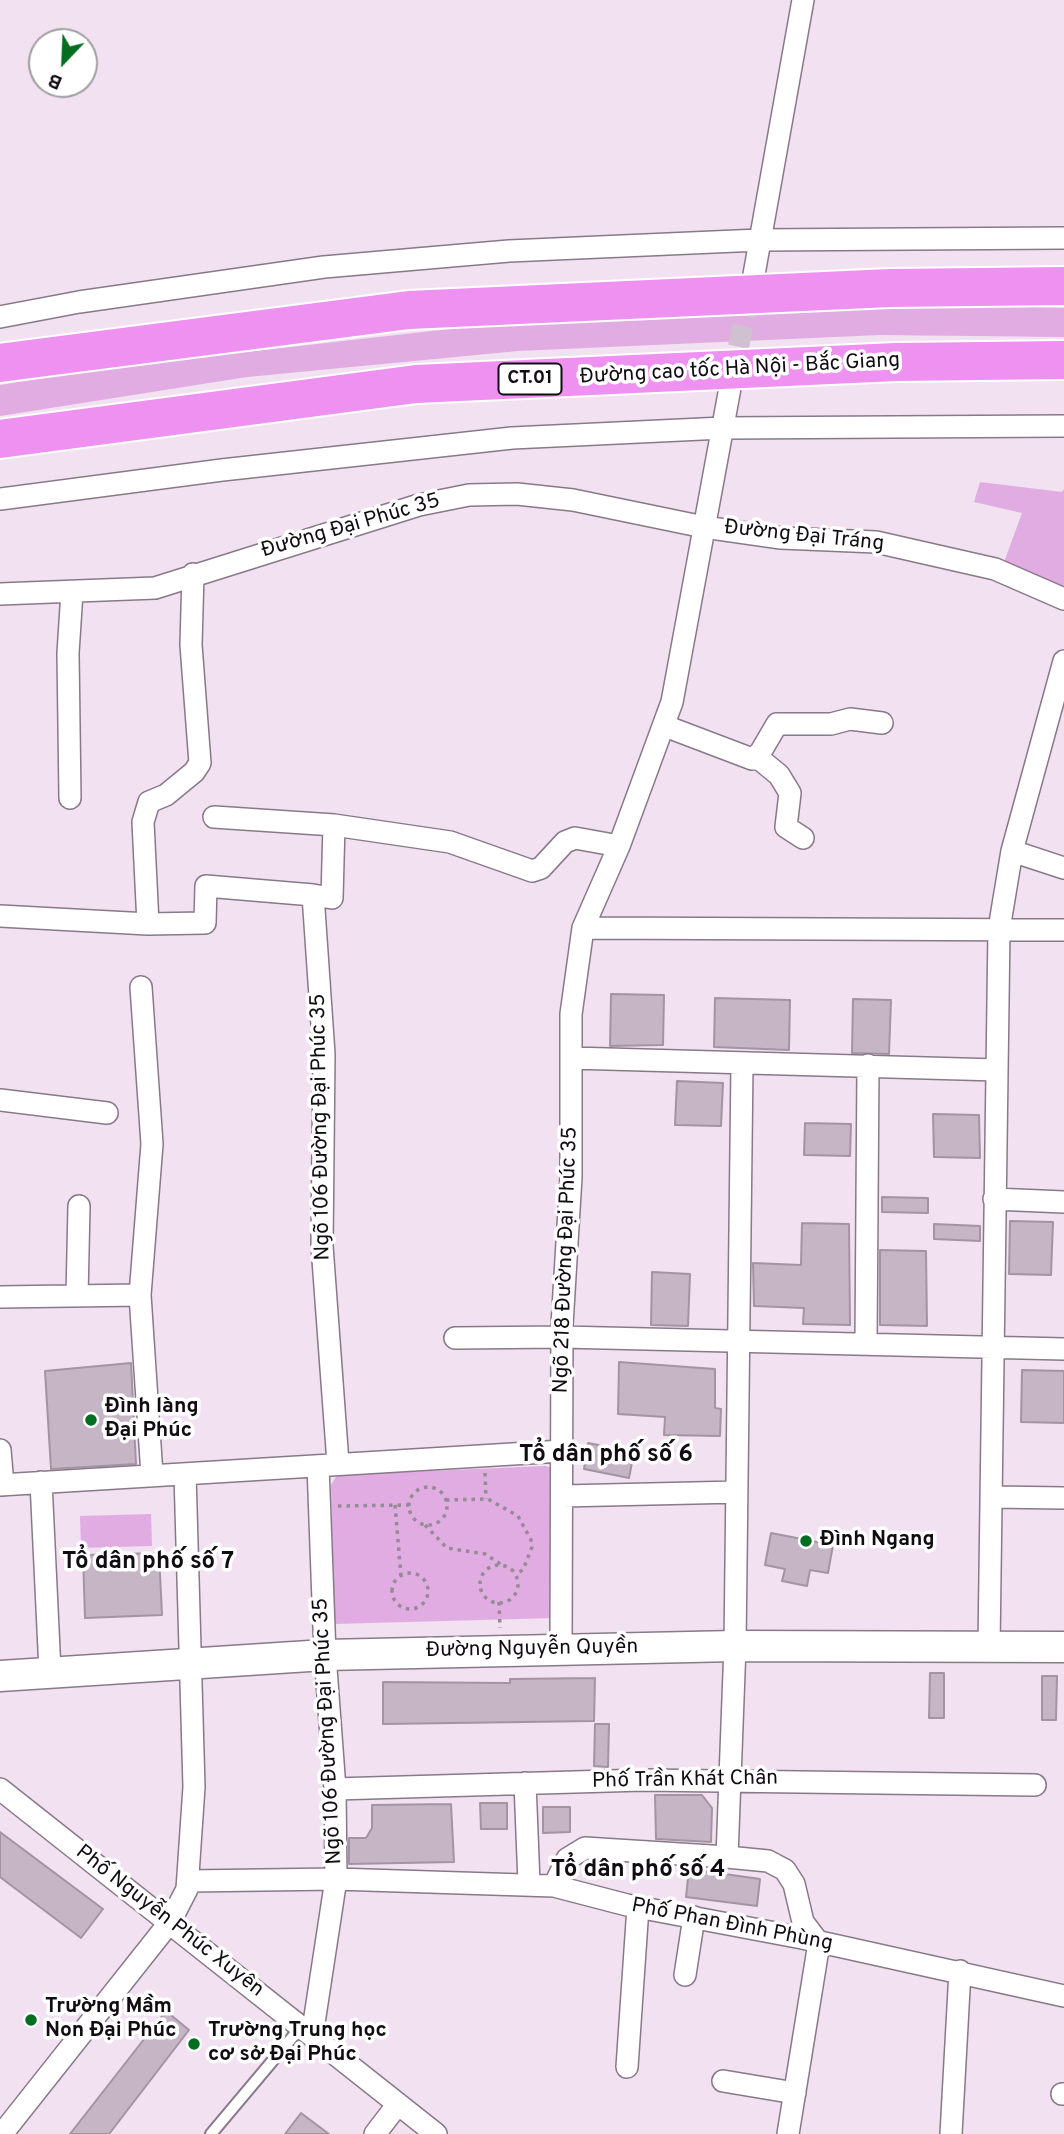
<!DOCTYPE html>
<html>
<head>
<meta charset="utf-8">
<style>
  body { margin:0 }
  #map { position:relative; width:1064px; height:2134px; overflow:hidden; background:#f1e1f1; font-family:Overpass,sans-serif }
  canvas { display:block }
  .north { position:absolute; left:28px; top:28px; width:70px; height:70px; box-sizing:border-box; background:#fff; border:2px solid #a09ea0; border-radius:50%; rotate:203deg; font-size:19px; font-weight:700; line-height:28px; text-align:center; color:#110c11 }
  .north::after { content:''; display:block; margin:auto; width:24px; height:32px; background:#006e20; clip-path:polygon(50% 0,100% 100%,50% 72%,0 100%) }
</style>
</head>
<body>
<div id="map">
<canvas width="1064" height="2134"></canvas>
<div class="north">B</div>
</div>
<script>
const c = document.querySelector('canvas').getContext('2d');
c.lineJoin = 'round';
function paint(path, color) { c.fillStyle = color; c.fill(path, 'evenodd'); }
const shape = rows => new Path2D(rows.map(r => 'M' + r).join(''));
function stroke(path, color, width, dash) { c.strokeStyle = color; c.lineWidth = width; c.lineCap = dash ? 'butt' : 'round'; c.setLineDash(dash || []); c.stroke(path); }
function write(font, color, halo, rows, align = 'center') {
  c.font = font + ' Overpass,sans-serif'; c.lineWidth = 7; c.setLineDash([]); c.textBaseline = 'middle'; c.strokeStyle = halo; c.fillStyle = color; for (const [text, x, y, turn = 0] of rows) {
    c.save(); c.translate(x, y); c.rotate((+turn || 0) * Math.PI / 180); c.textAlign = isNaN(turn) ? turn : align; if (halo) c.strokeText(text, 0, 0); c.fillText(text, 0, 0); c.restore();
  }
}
paint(shape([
  [1003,306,1064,308,1064,337,880,335,518,351,247,377,0,416,0,385,105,368,529,320,795,308],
  [980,482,1062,492,1064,489,1064,586,1003,565,1022,513,974,502],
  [545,1466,553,1468,554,1618,334,1624,331,1485,337,1475],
  [151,1514,152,1546,81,1548,80,1516]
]), '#e0ace1');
const building = shape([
  [611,994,664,995,663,1045,610,1046,611,994],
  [715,998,790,1000,789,1050,714,1047,715,998],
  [853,999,891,1000,889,1054,852,1053,853,999],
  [677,1081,723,1083,721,1126,675,1125,677,1081],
  [933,1114,979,1115,980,1158,934,1157,933,1114],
  [805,1123,851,1124,850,1156,804,1155,805,1123],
  [882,1197,928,1198,928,1213,882,1212,882,1197],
  [1010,1221,1053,1222,1051,1275,1009,1274,1010,1221],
  [802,1223,849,1224,850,1325,803,1324,804,1308,754,1306,753,1263,801,1265,802,1223],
  [934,1224,980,1226,980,1241,934,1239,934,1224],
  [880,1250,926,1251,927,1326,880,1325,880,1250],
  [652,1272,690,1274,688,1326,651,1325,652,1272],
  [619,1362,715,1369,715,1408,721,1409,720,1436,664,1435,665,1417,618,1414,619,1362],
  [131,1363,136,1464,51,1469,45,1371,131,1363],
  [1022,1370,1064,1371,1064,1423,1021,1422,1022,1370],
  [588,1443,634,1452,629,1478,584,1469,588,1443],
  [771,1533,833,1545,828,1573,810,1570,807,1586,782,1581,785,1569,765,1565,771,1533],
  [159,1553,162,1615,85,1618,83,1555,159,1553],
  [930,1673,944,1673,944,1718,929,1718,930,1673],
  [1042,1676,1057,1676,1056,1720,1042,1720,1042,1676],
  [595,1678,594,1721,383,1724,383,1682,510,1683,510,1679,595,1678],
  [595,1724,609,1724,608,1767,594,1766,595,1724],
  [655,1795,702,1795,712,1808,711,1842,656,1839,655,1795],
  [480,1803,507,1803,507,1829,481,1829,480,1803],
  [451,1804,454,1862,349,1864,349,1838,366,1838,372,1828,372,1805,451,1804],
  [543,1807,570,1807,570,1832,543,1833,543,1807],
  [0,1832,103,1909,81,1938,0,1877,0,1832],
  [689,1869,760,1879,757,1906,686,1897,689,1869],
  [166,2011,189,2030,109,2134,70,2134,166,2011],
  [301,2113,329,2134,285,2134,301,2113]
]);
paint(building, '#c5b5c5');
stroke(building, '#a394a3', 2);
stroke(shape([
  [732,377,751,288]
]), '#cfc1cf', 21, [21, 10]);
const lane = shape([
  [211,2134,301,2027]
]);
const street = shape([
  [753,280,803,0],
  [0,317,79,302,324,267,509,251,759,240,1064,238],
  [0,499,222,470,512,438,723,428,1064,426],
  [0,594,155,588,419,505,469,495,517,494,573,500,704,527,781,538,876,542,995,569,1064,599],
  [665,726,752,759,760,753,777,724,831,724,850,719,882,723],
  [757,757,779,775,790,793,786,827,803,838],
  [70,798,68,653,72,592],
  [214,817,334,825],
  [1012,851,1064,868],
  [0,916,148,924,205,923,206,886,313,895],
  [148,924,143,822,149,802,166,795,194,772,200,763,191,645,193,574],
  [583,928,1064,930],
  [141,987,152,1144,140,1295,152,1475],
  [572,1058,997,1070],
  [0,1100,107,1113],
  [994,1199,1064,1202],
  [77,1296,79,1206],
  [0,1297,140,1295],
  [455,1338,563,1337,1064,1349],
  [866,1342,868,1065],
  [0,1450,3,1485],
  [338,1463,322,1246,324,1054,313,895,332,898,334,825,450,842,532,871,541,868,565,842,575,838,619,846],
  [41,1482,50,1671],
  [0,1485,562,1451],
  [563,1496,737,1492],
  [992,1497,1064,1498],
  [989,1646,999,929,1012,851,1064,661],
  [561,1649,562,1325,571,1177,571,1014,583,928,619,846,672,702,732,377],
  [525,1783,529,1883],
  [0,1789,436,2134],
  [335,1789,643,1780,1035,1785],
  [727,1857,735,1646,742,1064],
  [189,1881,336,1879,554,1886,627,1905,802,1938,1064,1996],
  [554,1886,567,1859,585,1848,727,1857,768,1861,785,1870,794,1884,803,1922,819,1943,788,2134],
  [685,1975,694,1917],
  [312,2036,336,1879,335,1789,325,1655,318,1466],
  [627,2067,638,1907],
  [723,2081,795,2093],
  [1062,2094,1064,2094],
  [2,2134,170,1922,187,1889,194,1787,185,1474],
  [375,2134,398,2104],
  [951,2134,960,1971]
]);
const secondary = shape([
  [0,1676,325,1655,735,1646,1064,1647]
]);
const highway = shape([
  [0,363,409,310,890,288,1064,286],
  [0,439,416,384,896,362,1064,360]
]);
stroke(lane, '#887988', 14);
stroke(street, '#887988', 24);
stroke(secondary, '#887988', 33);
stroke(highway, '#fff', 42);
stroke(shape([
  [485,1473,486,1499],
  '409 1506a19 19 0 1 1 38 0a19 19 0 1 1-38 0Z',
  [446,1500,488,1499,518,1516,531,1540,532,1547,523,1570,515,1574],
  [395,1505,401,1576],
  [338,1506,409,1505],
  [425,1525,447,1548,485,1554,502,1565],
  '480 1584a19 19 0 1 1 38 0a19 19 0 1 1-38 0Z',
  '392 1591a18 18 0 1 1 36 0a18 18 0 1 1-36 0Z',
  [499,1602,500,1628]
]), '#958a95', 3.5, [3.5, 5]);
stroke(lane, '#fff', 10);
stroke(street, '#fff', 21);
stroke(secondary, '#fff', 30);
stroke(highway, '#ee91f0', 38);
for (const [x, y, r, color] of [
  [91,1420,7,"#006e20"],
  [806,1541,7,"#006e20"],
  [31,2020,7,"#006e20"],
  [194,2044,7,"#006e20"]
]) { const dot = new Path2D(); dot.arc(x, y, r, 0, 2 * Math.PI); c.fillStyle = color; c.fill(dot); stroke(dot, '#fff', 2.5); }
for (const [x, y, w] of [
  [530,379,63]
]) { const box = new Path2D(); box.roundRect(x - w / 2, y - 15.5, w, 31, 5); c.fillStyle = '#fff'; c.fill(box); stroke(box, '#110c11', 2); }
write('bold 19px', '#110c11', null, [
  ["CT.01",530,379]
]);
write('21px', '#110c11', '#fff', [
  ["Đường cao tốc Hà Nội - Bắc Giang",740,370,-3],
  ["Đường Đại Phúc 35",351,527,-16],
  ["Đường Đại Tráng",804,537,6],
  ["Ngõ 106 Đường Đại Phúc 35",322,1127,-91],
  ["Ngõ 218 Đường Đại Phúc 35",567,1260,-88],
  ["Đường Nguyễn Quyền",532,1650,-1],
  ["Ngõ 106 Đường Đại Phúc 35",329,1731,-93],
  ["Phố Trần Khát Chân",685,1781,-1],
  ["Phố Nguyễn Phúc Xuyên",169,1922,38],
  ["Phố Phan Đình Phùng",732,1926,11]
]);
write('bold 21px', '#110c11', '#fff', [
  ["Đình làng",105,1408],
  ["Đại Phúc",105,1432],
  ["Đình Ngang",820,1541],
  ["Trường Mầm",45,2008],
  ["Non Đại Phúc",45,2032],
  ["Trường Trung học",208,2032],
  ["cơ sở Đại Phúc",208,2056]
], 'left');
write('bold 24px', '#110c11', '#fff', [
  ["Tổ dân phố số 6",606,1456],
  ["Tổ dân phố số 7",148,1563],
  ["Tổ dân phố số 4",638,1871]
]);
</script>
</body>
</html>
